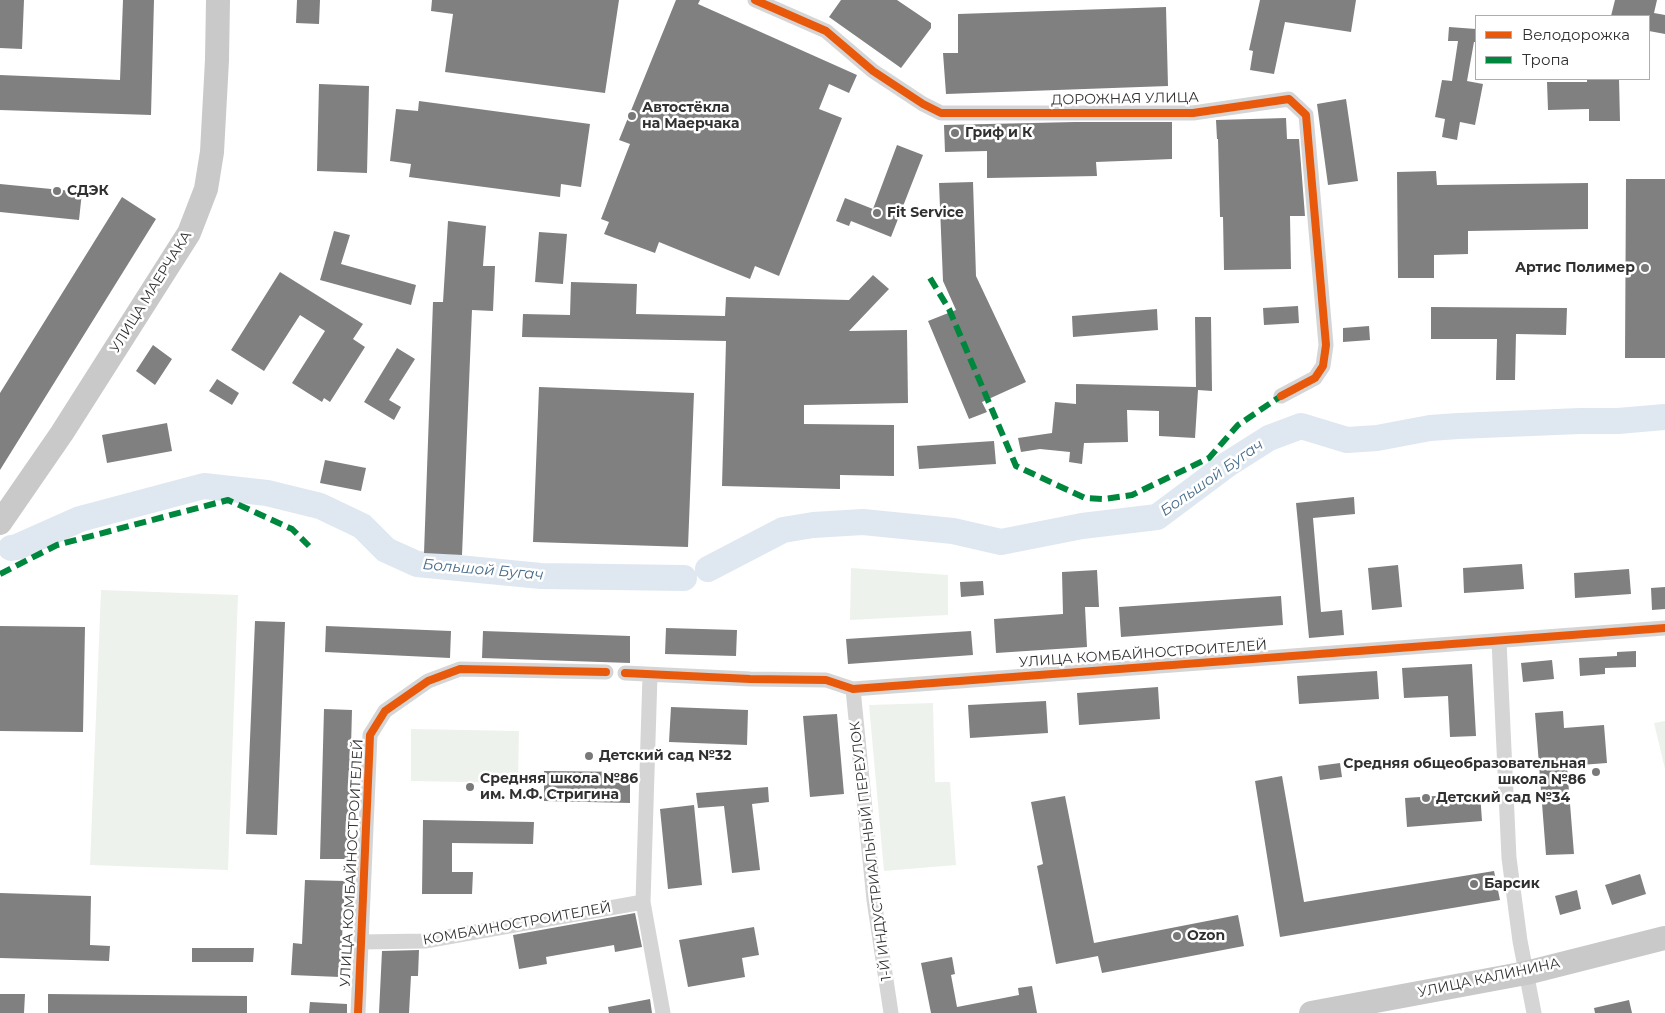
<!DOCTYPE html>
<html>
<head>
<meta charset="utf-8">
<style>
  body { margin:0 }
  #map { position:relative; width:1665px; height:1013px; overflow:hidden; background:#fff; font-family:Montserrat,sans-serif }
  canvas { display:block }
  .legend { position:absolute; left:1475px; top:15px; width:175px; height:65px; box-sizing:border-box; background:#fff; border:1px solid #adadad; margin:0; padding:6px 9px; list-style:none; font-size:15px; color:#313131 }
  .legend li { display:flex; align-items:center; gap:10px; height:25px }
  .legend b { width:25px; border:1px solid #adadad }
</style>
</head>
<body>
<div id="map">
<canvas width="1665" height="1013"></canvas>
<ul class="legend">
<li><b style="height:6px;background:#e8590c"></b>Велодорожка</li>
<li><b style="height:6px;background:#00873e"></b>Тропа</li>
</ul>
</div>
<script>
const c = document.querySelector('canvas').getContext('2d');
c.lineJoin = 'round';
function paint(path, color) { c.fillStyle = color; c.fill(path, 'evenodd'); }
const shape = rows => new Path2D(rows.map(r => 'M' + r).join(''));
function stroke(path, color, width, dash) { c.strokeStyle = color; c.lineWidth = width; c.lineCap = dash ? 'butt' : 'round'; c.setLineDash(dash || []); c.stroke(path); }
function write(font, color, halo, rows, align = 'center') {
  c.font = font + ' Montserrat,sans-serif'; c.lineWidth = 5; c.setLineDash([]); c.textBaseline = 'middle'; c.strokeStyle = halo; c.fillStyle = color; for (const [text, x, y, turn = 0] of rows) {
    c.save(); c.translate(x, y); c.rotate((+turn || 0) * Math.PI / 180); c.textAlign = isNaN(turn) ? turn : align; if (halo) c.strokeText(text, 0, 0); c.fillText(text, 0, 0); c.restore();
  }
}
paint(shape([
  [851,568,948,575,948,615,850,620],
  [101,590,238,595,228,870,90,865],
  [933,703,935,782,950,782,956,865,884,871,869,705],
  [1665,721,1665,769,1654,723],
  [411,729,519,731,518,783,411,781]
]), '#eef2ec');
stroke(shape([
  [11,548,17,547,80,519,204,486,267,493,320,506,362,526,386,550,417,564,541,576,684,578],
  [708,569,783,530,813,525,863,522,953,531,1001,542,1082,526,1157,517,1228,464,1269,438,1301,426,1347,440,1377,438,1430,428,1458,426,1580,421,1618,421,1665,417]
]), '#dfe8f0', 26);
paint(shape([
  [0,0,24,0,22,49,0,48],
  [123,0,154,0,151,115,0,110,0,75,120,80],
  [297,0,320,0,319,24,296,23],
  [432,0,619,0,605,93,445,72,453,14,431,11],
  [676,0,700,0,698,4,857,75,849,93,829,84,819,109,842,118,779,276,755,266,750,279,659,242,655,253,604,234,609,222,601,219,630,144,619,140],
  [841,0,897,0,931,23,931,28,901,68,829,17],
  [1260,0,1356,0,1351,32,1285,22,1274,74,1250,70,1253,51,1249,50],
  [1615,0,1657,0,1654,13,1665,15,1665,34,1649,31,1649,16,1611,16],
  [1166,7,1168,86,946,94,943,53,958,53,958,14],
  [1449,27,1476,29,1476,42,1474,42,1467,81,1483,84,1475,125,1460,122,1457,140,1442,137,1445,119,1435,117,1442,80,1452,81,1458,41,1448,41],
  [1587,79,1619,79,1620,121,1589,121,1589,109,1548,110,1547,82,1587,82],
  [319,84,369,86,367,173,317,171],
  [1346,99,1358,181,1328,185,1317,104],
  [419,101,590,124,581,187,561,184,560,197,409,177,411,164,390,161,396,109,418,111],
  [1286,118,1287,139,1299,139,1305,216,1290,216,1291,269,1224,270,1223,217,1220,217,1218,139,1217,139,1216,120],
  [1075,122,1172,122,1172,159,1096,162,1097,176,987,178,987,151,945,152,944,125],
  [897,145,923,155,891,237,851,221,849,226,836,221,845,198,873,209],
  [1436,171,1437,185,1588,183,1588,229,1468,231,1468,254,1434,255,1434,278,1398,278,1397,172],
  [1626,179,1665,179,1665,358,1625,358],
  [973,182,976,276,1026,382,982,402,987,412,969,419,928,321,956,310,943,281,939,183],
  [0,184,82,192,79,220,0,212],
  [122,197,156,219,0,470,0,393],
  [448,221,486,226,483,266,495,266,493,311,472,310,462,555,424,553,433,302,443,302],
  [334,231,350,235,341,264,416,285,411,305,320,280],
  [539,232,567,234,563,284,535,282],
  [280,272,363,324,353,339,365,347,330,402,324,398,322,402,292,383,325,331,300,315,264,371,231,350],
  [873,275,889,289,849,331,907,330,908,403,804,405,804,424,894,425,894,476,840,475,840,489,722,486,726,341,522,337,523,314,570,315,571,282,637,284,636,314,725,316,726,297,849,300],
  [1298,306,1299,323,1264,325,1263,308],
  [1431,307,1567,308,1566,335,1516,334,1515,380,1496,380,1497,339,1431,339],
  [1157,309,1158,330,1073,337,1072,316],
  [1195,317,1211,317,1212,391,1198,390,1195,438,1159,436,1159,411,1127,410,1128,442,1084,443,1082,464,1069,462,1070,452,1040,449,1021,452,1018,438,1052,433,1055,402,1076,404,1076,384,1196,387],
  [1369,326,1370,340,1343,342,1343,328],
  [153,345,172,359,155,385,136,371],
  [397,348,415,359,389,400,401,407,394,420,364,402],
  [217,379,239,393,232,405,209,391],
  [539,387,694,393,688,547,533,542],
  [167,423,172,451,107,463,102,435],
  [994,441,996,464,919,469,917,446],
  [325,460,366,468,361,491,320,483],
  [1354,497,1355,514,1313,518,1321,612,1342,610,1344,635,1309,638,1296,503],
  [1522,564,1524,589,1464,593,1463,568],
  [1398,565,1402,607,1372,610,1368,568],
  [1629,569,1631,594,1575,598,1574,573],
  [1097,570,1099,607,1085,607,1087,647,996,653,994,619,1063,614,1062,572],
  [983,581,984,595,961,597,960,582],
  [1665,587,1665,609,1652,610,1651,588],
  [1281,596,1283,625,1121,637,1119,607],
  [255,621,285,622,277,835,246,834],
  [0,626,85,627,83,732,0,731],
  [326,626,451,631,450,658,325,652],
  [666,628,737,630,736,656,665,654],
  [483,631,630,636,630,663,482,658],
  [971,631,973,655,848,664,846,639],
  [1636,651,1636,667,1605,668,1605,674,1580,676,1579,658,1617,656,1617,652],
  [1552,660,1554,679,1523,682,1521,663],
  [1472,664,1476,736,1450,737,1448,696,1404,698,1402,668],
  [1377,671,1379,699,1299,704,1297,676],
  [1158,687,1160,719,1079,725,1077,693],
  [1046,701,1048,733,970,738,968,705],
  [671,707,748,710,747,745,669,742],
  [324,709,352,710,348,859,320,859],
  [1563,711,1564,728,1604,725,1607,763,1567,766,1574,854,1546,855,1535,713],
  [837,714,844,794,810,797,803,716],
  [1340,763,1342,777,1320,780,1318,766],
  [544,771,630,772,630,803,544,801],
  [1282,776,1304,902,1494,871,1500,900,1280,937,1255,781],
  [768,787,769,802,752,804,760,870,732,873,724,806,698,808,696,793],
  [1480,793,1482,821,1407,827,1405,798],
  [1065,796,1094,943,1238,915,1244,946,1102,973,1098,956,1056,964,1037,866,1043,864,1031,802],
  [694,805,702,885,668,889,660,809],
  [423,820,534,822,533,844,452,843,452,872,473,872,472,894,422,894],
  [1640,874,1646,894,1612,905,1605,885],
  [305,880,345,881,340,977,291,975,293,943,302,944],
  [1577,890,1581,909,1560,915,1555,896],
  [0,893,91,896,90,945,110,946,109,961,0,958],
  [635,913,642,947,615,952,614,945,546,957,547,964,519,969,513,935],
  [754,927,759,955,742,958,745,977,688,987,679,940],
  [192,948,254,948,253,962,192,962],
  [419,950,418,976,411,976,409,1013,379,1013,382,951],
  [952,957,955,974,951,975,957,1007,1019,995,1018,988,1032,986,1037,1013,931,1013,921,963],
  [0,994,25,994,24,1013,0,1013],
  [48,994,247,996,247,1013,48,1013],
  [650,999,652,1013,609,1013,608,1007],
  [1629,1000,1632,1013,1595,1013,1594,1008],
  [310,1002,347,1004,347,1013,309,1013]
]), '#808080');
stroke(shape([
  [755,0,826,31,873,71,923,104,941,113,1193,113,1289,99,1306,115,1326,345,1323,366,1315,378,1281,396],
  [1499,641,1509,858,1520,941,1534,1013],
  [625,673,750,679,826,680,853,689,1665,628],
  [650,675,643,902,663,1013],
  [853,689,874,900,891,1013],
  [361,942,425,941,643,902],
  [358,1013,370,735,385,711,428,681,460,669,606,672]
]), '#d5d5d5', 15);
stroke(shape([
  [0,523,62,433,189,233,206,189,212,152,217,60,218,0],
  [1311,1013,1526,973,1665,938]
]), '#c9c9c9', 24);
stroke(shape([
  [930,278,949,309,1016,466,1085,498,1104,499,1132,495,1209,458,1238,425,1281,396],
  [0,574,57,545,228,500,292,529,309,546]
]), '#00873e', 6, [12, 6]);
stroke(shape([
  [755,0,826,31,873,71,923,104,941,113,1193,113,1289,99,1306,115,1326,345,1323,366,1315,378,1281,396],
  [625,673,750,679,826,680,853,689,1665,628],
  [358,1013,370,735,385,711,428,681,460,669,606,672]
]), '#e8590c', 8);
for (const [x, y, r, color] of [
  [632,116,5,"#797979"],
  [955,133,5,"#797979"],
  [57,191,5,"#797979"],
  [877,213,5,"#797979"],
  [1645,268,5,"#797979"],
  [589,756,5,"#797979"],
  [1596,772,5,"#797979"],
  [470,787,5,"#797979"],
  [1426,798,5,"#797979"],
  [1474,884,5,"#797979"],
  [1177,936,5,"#797979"]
]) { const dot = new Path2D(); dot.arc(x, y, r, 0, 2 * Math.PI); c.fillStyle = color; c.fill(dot); stroke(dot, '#fff', 2); }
write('14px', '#313131', '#fff', [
  ["ДОРОЖНАЯ УЛИЦА",1125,99,-1],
  ["УЛИЦА МАЕРЧАКА",151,292,-58],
  ["УЛИЦА КОМБАЙНОСТРОИТЕЛЕЙ",1143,654,-4],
  ["1-Й ИНДУСТРИАЛЬНЫЙ ПЕРЕУЛОК",871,851,-97],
  ["УЛИЦА КОМБАЙНОСТРОИТЕЛЕЙ",352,863,-87],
  ["КОМБАИНОСТРОИТЕЛЕЙ",517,924,-10],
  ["УЛИЦА КАЛИНИНА",1489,978,-12]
]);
write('bold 14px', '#313131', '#fff', [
  ["Автостёкла",642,108],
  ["на Маерчака",642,124],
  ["Гриф и К",965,133],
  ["СДЭК",67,191],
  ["Fit Service",887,213],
  ["Артис Полимер",1635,268,"right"],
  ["Детский сад №32",599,756],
  ["Средняя общеобразовательная",1586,764,"right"],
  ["школа №86",1586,780,"right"],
  ["Средняя школа №86",480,779],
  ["им. М.Ф. Стригина",480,795],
  ["Детский сад №34",1436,798],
  ["Барсик",1484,884],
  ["Ozon",1187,936]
], 'left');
write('italic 15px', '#486c8a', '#fff', [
  ["Большой Бугач",1212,478,-35],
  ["Большой Бугач",483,570,5]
]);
</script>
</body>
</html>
